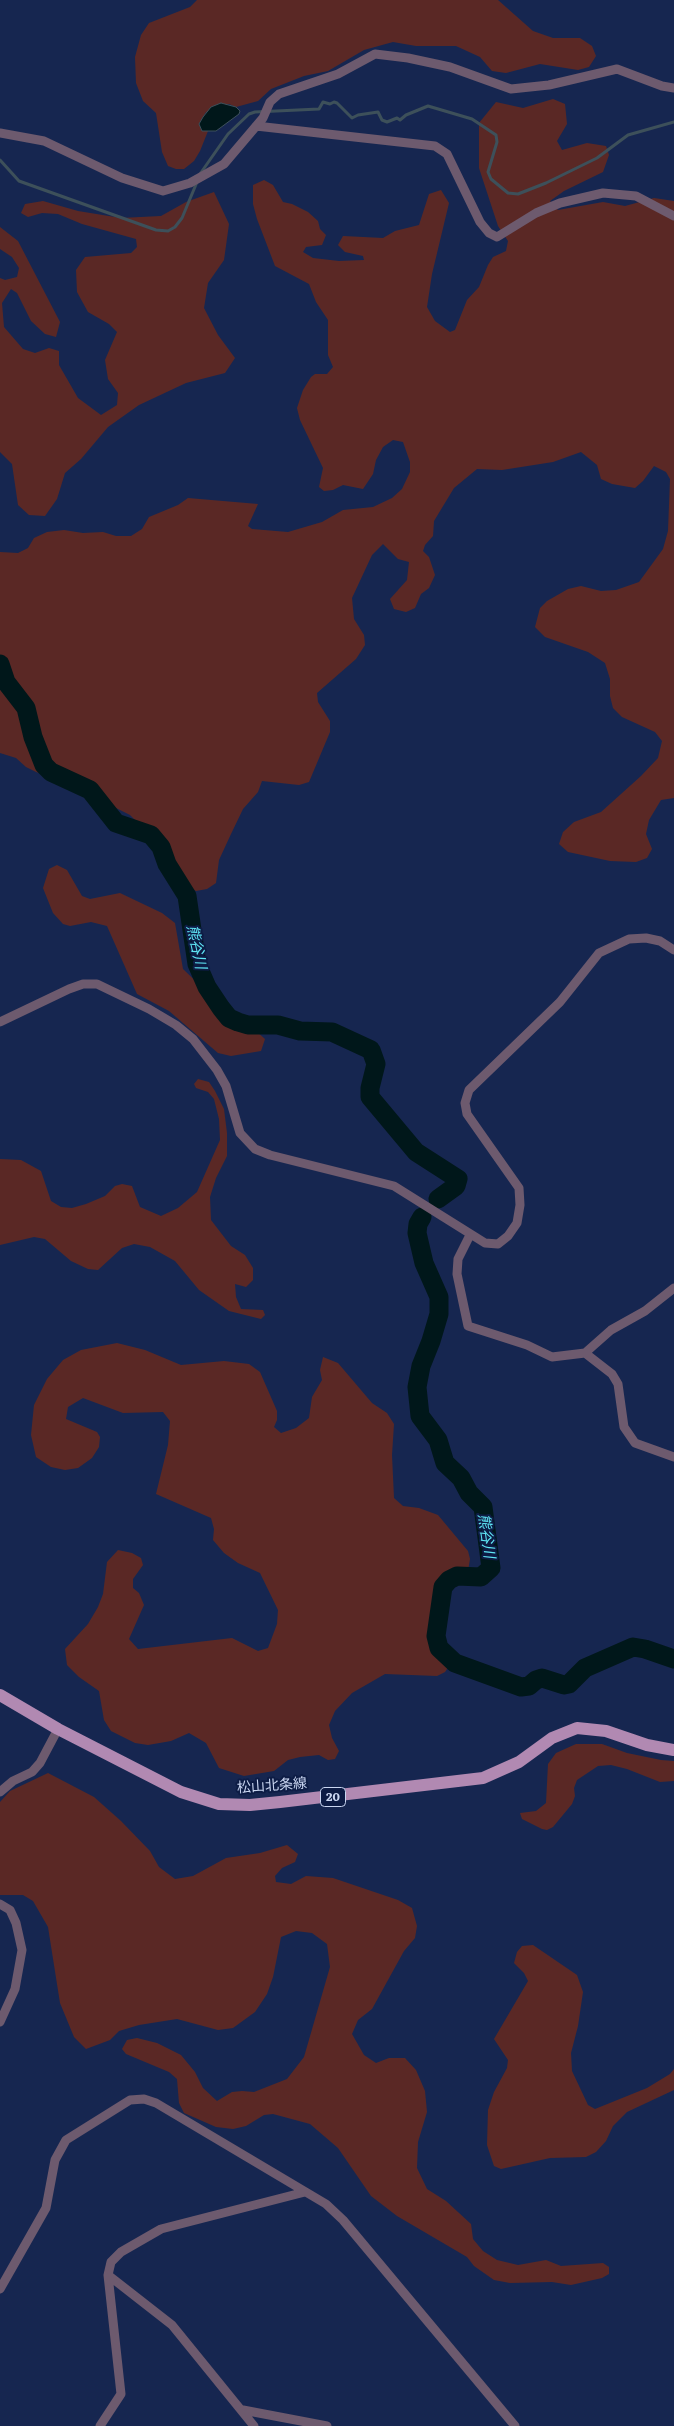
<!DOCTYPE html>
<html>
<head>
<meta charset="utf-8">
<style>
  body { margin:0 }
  canvas { display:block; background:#162650 }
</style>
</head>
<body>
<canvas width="674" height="2426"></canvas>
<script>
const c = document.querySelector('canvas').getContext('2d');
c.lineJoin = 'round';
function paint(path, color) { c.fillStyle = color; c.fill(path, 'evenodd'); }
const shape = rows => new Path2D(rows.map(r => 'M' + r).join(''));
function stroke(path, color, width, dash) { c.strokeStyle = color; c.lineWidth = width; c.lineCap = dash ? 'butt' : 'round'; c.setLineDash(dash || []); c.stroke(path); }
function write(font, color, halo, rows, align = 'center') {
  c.font = font + ' Literata,"Noto Sans JP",serif'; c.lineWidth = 4; c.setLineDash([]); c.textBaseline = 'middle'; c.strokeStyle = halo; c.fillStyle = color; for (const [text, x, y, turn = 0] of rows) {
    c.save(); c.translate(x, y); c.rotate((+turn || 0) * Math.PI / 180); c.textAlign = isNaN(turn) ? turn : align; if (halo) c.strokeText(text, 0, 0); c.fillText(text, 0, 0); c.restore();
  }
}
paint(shape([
  [197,0,498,0,533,31,553,38,580,38,592,46,596,56,589,67,578,70,540,64,506,73,492,71,480,57,456,46,416,46,393,42,364,50,328,71,304,76,271,89,258,101,236,107,229,104,206,112,199,124,202,131,208,131,200,151,194,161,184,169,176,169,168,166,162,152,156,113,143,101,136,83,135,57,141,35,149,23,190,7],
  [553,99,565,104,567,124,557,141,562,150,587,143,606,146,609,155,603,172,564,191,550,201,558,210,603,202,625,206,654,198,674,201,674,798,661,800,649,820,646,834,652,849,647,858,636,862,610,861,568,852,559,844,563,832,574,822,601,812,641,776,658,758,662,741,655,732,622,717,613,708,610,696,610,679,605,663,588,652,545,637,535,627,540,608,547,601,568,589,581,586,601,591,616,590,639,582,663,549,668,531,670,479,666,472,654,466,643,481,635,488,612,484,601,479,597,465,581,452,553,462,502,470,477,469,454,488,434,521,433,536,425,545,423,551,429,557,435,575,429,588,421,594,415,608,406,612,394,609,390,599,407,580,409,562,398,559,383,544,372,555,352,598,354,619,364,635,365,645,356,659,317,693,318,702,330,721,330,732,309,782,299,785,262,781,258,792,243,809,231,834,219,860,216,883,207,889,196,891,183,884,158,843,130,815,112,806,96,794,36,772,26,767,16,758,0,753,0,552,18,553,28,548,34,538,47,532,64,530,83,533,103,532,116,536,131,536,142,529,149,517,178,505,188,498,258,504,248,526,252,529,288,532,322,522,343,510,373,507,392,498,402,489,410,472,410,462,403,442,393,440,383,447,376,460,373,474,363,489,343,485,333,490,324,491,319,487,323,468,300,420,297,408,303,390,311,377,315,374,327,374,333,367,328,355,328,320,316,302,309,284,275,266,257,219,253,204,253,185,264,180,273,185,283,202,292,204,308,212,318,221,320,229,326,235,322,245,306,247,303,252,313,258,339,261,364,260,363,256,345,252,338,245,343,236,383,238,395,231,419,225,429,194,441,190,449,203,432,274,427,307,435,321,450,332,455,330,467,300,479,287,488,265,493,257,506,251,508,241,498,226,479,168,479,123,496,102,523,108],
  [214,192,229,224,224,260,208,283,204,308,218,335,235,358,225,373,186,383,139,405,108,427,81,459,65,473,57,499,45,516,29,515,18,505,12,464,0,452,0,278,5,280,17,277,19,268,12,257,0,249,0,227,18,241,60,322,56,337,45,334,31,321,17,293,11,289,2,303,4,327,23,349,35,353,49,348,59,351,59,365,78,398,101,415,117,405,118,393,108,379,105,360,117,332,109,324,88,312,77,292,76,270,85,257,131,253,137,247,136,239,82,224,58,214,42,213,28,217,21,213,25,204,43,201,78,211,121,218,161,216,186,202],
  [57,865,67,870,82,896,90,899,120,893,162,913,175,923,183,969,238,1022,256,1031,265,1039,261,1051,231,1056,218,1053,169,1011,137,994,107,926,91,922,70,926,63,924,53,913,43,888,49,869],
  [198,1079,209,1082,215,1091,224,1109,227,1133,227,1156,216,1178,210,1197,211,1220,231,1246,245,1255,253,1268,253,1280,246,1287,235,1284,236,1297,241,1309,263,1310,265,1315,261,1319,229,1311,199,1290,175,1261,150,1247,134,1244,122,1248,98,1270,88,1269,71,1261,45,1239,34,1237,0,1245,0,1159,21,1160,41,1171,51,1201,61,1207,72,1208,86,1204,105,1196,115,1186,122,1184,132,1186,140,1207,161,1216,178,1208,197,1192,220,1140,219,1119,214,1099,208,1092,196,1088,194,1084],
  [117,1343,145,1350,181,1365,224,1361,249,1364,260,1372,277,1411,277,1420,274,1427,281,1433,296,1428,309,1418,312,1397,322,1380,320,1370,323,1357,338,1363,372,1403,387,1413,394,1424,392,1455,394,1498,403,1506,419,1508,438,1515,468,1551,470,1559,468,1571,441,1602,435,1620,438,1635,451,1663,445,1672,437,1676,385,1674,352,1693,335,1711,329,1725,332,1738,339,1751,335,1759,328,1760,319,1755,300,1757,288,1760,274,1771,244,1776,219,1768,206,1743,189,1733,171,1741,148,1745,135,1743,111,1731,104,1720,99,1691,79,1677,67,1665,65,1649,88,1624,98,1607,103,1594,107,1562,118,1550,132,1553,141,1558,143,1565,133,1579,133,1588,139,1593,144,1605,129,1639,138,1649,232,1638,258,1651,268,1648,277,1624,278,1610,260,1573,238,1563,224,1553,213,1540,214,1529,211,1518,156,1494,168,1445,170,1421,163,1412,123,1413,83,1398,68,1407,66,1419,97,1432,100,1437,99,1447,92,1458,78,1468,65,1470,51,1467,36,1457,31,1435,34,1405,47,1379,63,1360,81,1350],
  [576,1744,602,1744,627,1753,661,1760,674,1761,674,1781,660,1782,627,1769,611,1765,598,1766,577,1780,574,1788,575,1796,572,1804,553,1827,547,1830,542,1829,522,1819,520,1813,536,1811,546,1803,548,1764,556,1753],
  [48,1773,94,1797,121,1821,150,1851,159,1867,175,1879,193,1876,226,1858,260,1853,287,1845,298,1854,295,1862,282,1868,275,1876,276,1882,291,1884,306,1876,333,1878,398,1900,412,1908,417,1926,415,1938,404,1951,372,2009,358,2020,352,2034,364,2055,376,2063,389,2058,405,2058,416,2070,425,2091,427,2112,418,2142,417,2168,427,2189,446,2201,471,2224,473,2239,483,2251,497,2260,518,2265,546,2260,561,2266,603,2263,609,2267,609,2274,602,2278,571,2285,552,2282,510,2283,494,2280,474,2266,467,2257,397,2216,371,2196,338,2148,310,2124,273,2114,264,2115,246,2126,233,2129,216,2127,184,2113,179,2103,177,2079,169,2072,126,2054,122,2049,127,2040,137,2038,157,2043,181,2055,195,2072,203,2088,217,2101,232,2092,242,2091,254,2092,287,2079,304,2057,330,1967,327,1944,312,1933,296,1931,281,1937,273,1977,267,1994,255,2012,233,2028,218,2030,177,2019,139,2025,119,2031,110,2040,86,2049,74,2037,60,2003,48,1927,33,1901,23,1895,0,1895,0,1802,10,1791],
  [533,1945,577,1975,583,1992,578,2026,571,2053,572,2071,588,2105,595,2109,647,2088,670,2074,674,2069,674,2090,627,2112,613,2126,606,2141,596,2152,586,2157,550,2158,501,2169,494,2166,487,2145,488,2110,494,2092,507,2068,508,2060,494,2039,528,1981,524,1973,514,1963,517,1952,522,1946]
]), '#5a2825');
const water = shape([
  [221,103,236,107,240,111,239,114,216,131,202,131,199,124,203,117,211,107,221,103]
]);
paint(water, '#00171a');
stroke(water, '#3d505a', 1);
stroke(shape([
  [0,160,19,181,156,230,168,231,175,227,182,218,197,182],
  [200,174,228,134,249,114,255,112,319,109,323,102,330,104,334,102,337,103,352,118,358,115,378,112,382,120,387,122,397,118,400,120,406,115,428,106,472,119,496,135,497,142,488,172,491,179,508,193,518,194,546,183,597,158,628,135,674,122]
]), '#3d505a', 3);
stroke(shape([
  [0,664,6,682,26,708,33,737,44,765,51,772,90,790,116,823,151,835,161,847,167,864,187,896,197,964,207,987,221,1008,229,1018,238,1022,248,1025,278,1025,300,1031,332,1032,371,1050,376,1064,370,1088,370,1097,416,1152,458,1179,456,1186,438,1199],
  [422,1217,418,1224,417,1233,424,1263,439,1297,439,1314,431,1341,421,1366,417,1387,420,1416,438,1440,445,1463,461,1478,469,1493,483,1507,491,1568,481,1577,457,1576,449,1580,443,1587,436,1636,439,1648,455,1663,521,1687,529,1686,536,1680,542,1678,564,1685,569,1684,585,1668,633,1647,645,1649,674,1659]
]), '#00171a', 19);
stroke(shape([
  [256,126,435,146,447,154,480,222,489,233,497,237,536,213,560,203,603,193,636,196,674,216],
  [0,133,44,141,122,178,163,191,190,183,224,164,263,118,270,102,279,94,338,74,375,54,408,58,450,67,511,89,549,85,617,69,662,86,674,88],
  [0,1022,69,989,83,984,97,984,149,1009,176,1025,193,1039,217,1070,226,1086,240,1133,255,1149,270,1155,394,1186,485,1243,498,1244,508,1236,517,1223,520,1205,519,1188,467,1114,465,1103,469,1090,560,1002,599,953,629,939,646,938,660,941,674,950],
  [470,1235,458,1259,457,1274,468,1326,527,1345,552,1357,585,1353,611,1330,645,1311,674,1288],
  [585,1353,612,1374,618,1384,624,1427,635,1443,674,1457],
  [0,1792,13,1781,32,1772,40,1763,58,1729],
  [0,1904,10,1910,16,1923,22,1950,15,1989,0,2022],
  [108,2275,172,2325,254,2426],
  [0,2289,46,2208,55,2160,66,2140,130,2100,144,2099,156,2103,326,2204,343,2220,515,2426],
  [243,2410,327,2426],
  [100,2426,121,2394,108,2275,111,2262,121,2252,161,2229,305,2192]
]), '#6d5a6e', 9);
stroke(shape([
  [0,1695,58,1729,181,1792,219,1804,250,1805,280,1802,483,1778,519,1762,552,1738,577,1728,606,1731,647,1745,674,1750]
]), '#b189b2', 12);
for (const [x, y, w] of [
  [333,1797,25]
]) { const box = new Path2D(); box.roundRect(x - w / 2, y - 9.5, w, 19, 4); c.fillStyle = '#0d1c45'; c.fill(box); stroke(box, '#cad6f1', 1); }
write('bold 12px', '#cad6f1', null, [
  ["20",333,1797]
]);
write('14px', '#cad6f1', '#0d1c45', [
  ["松山北条線",272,1786,-4]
]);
write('italic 15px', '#5fe5f4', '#0d1c45', [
  ["熊谷川",196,947,78],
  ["熊谷川",486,1536,82]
]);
</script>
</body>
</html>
